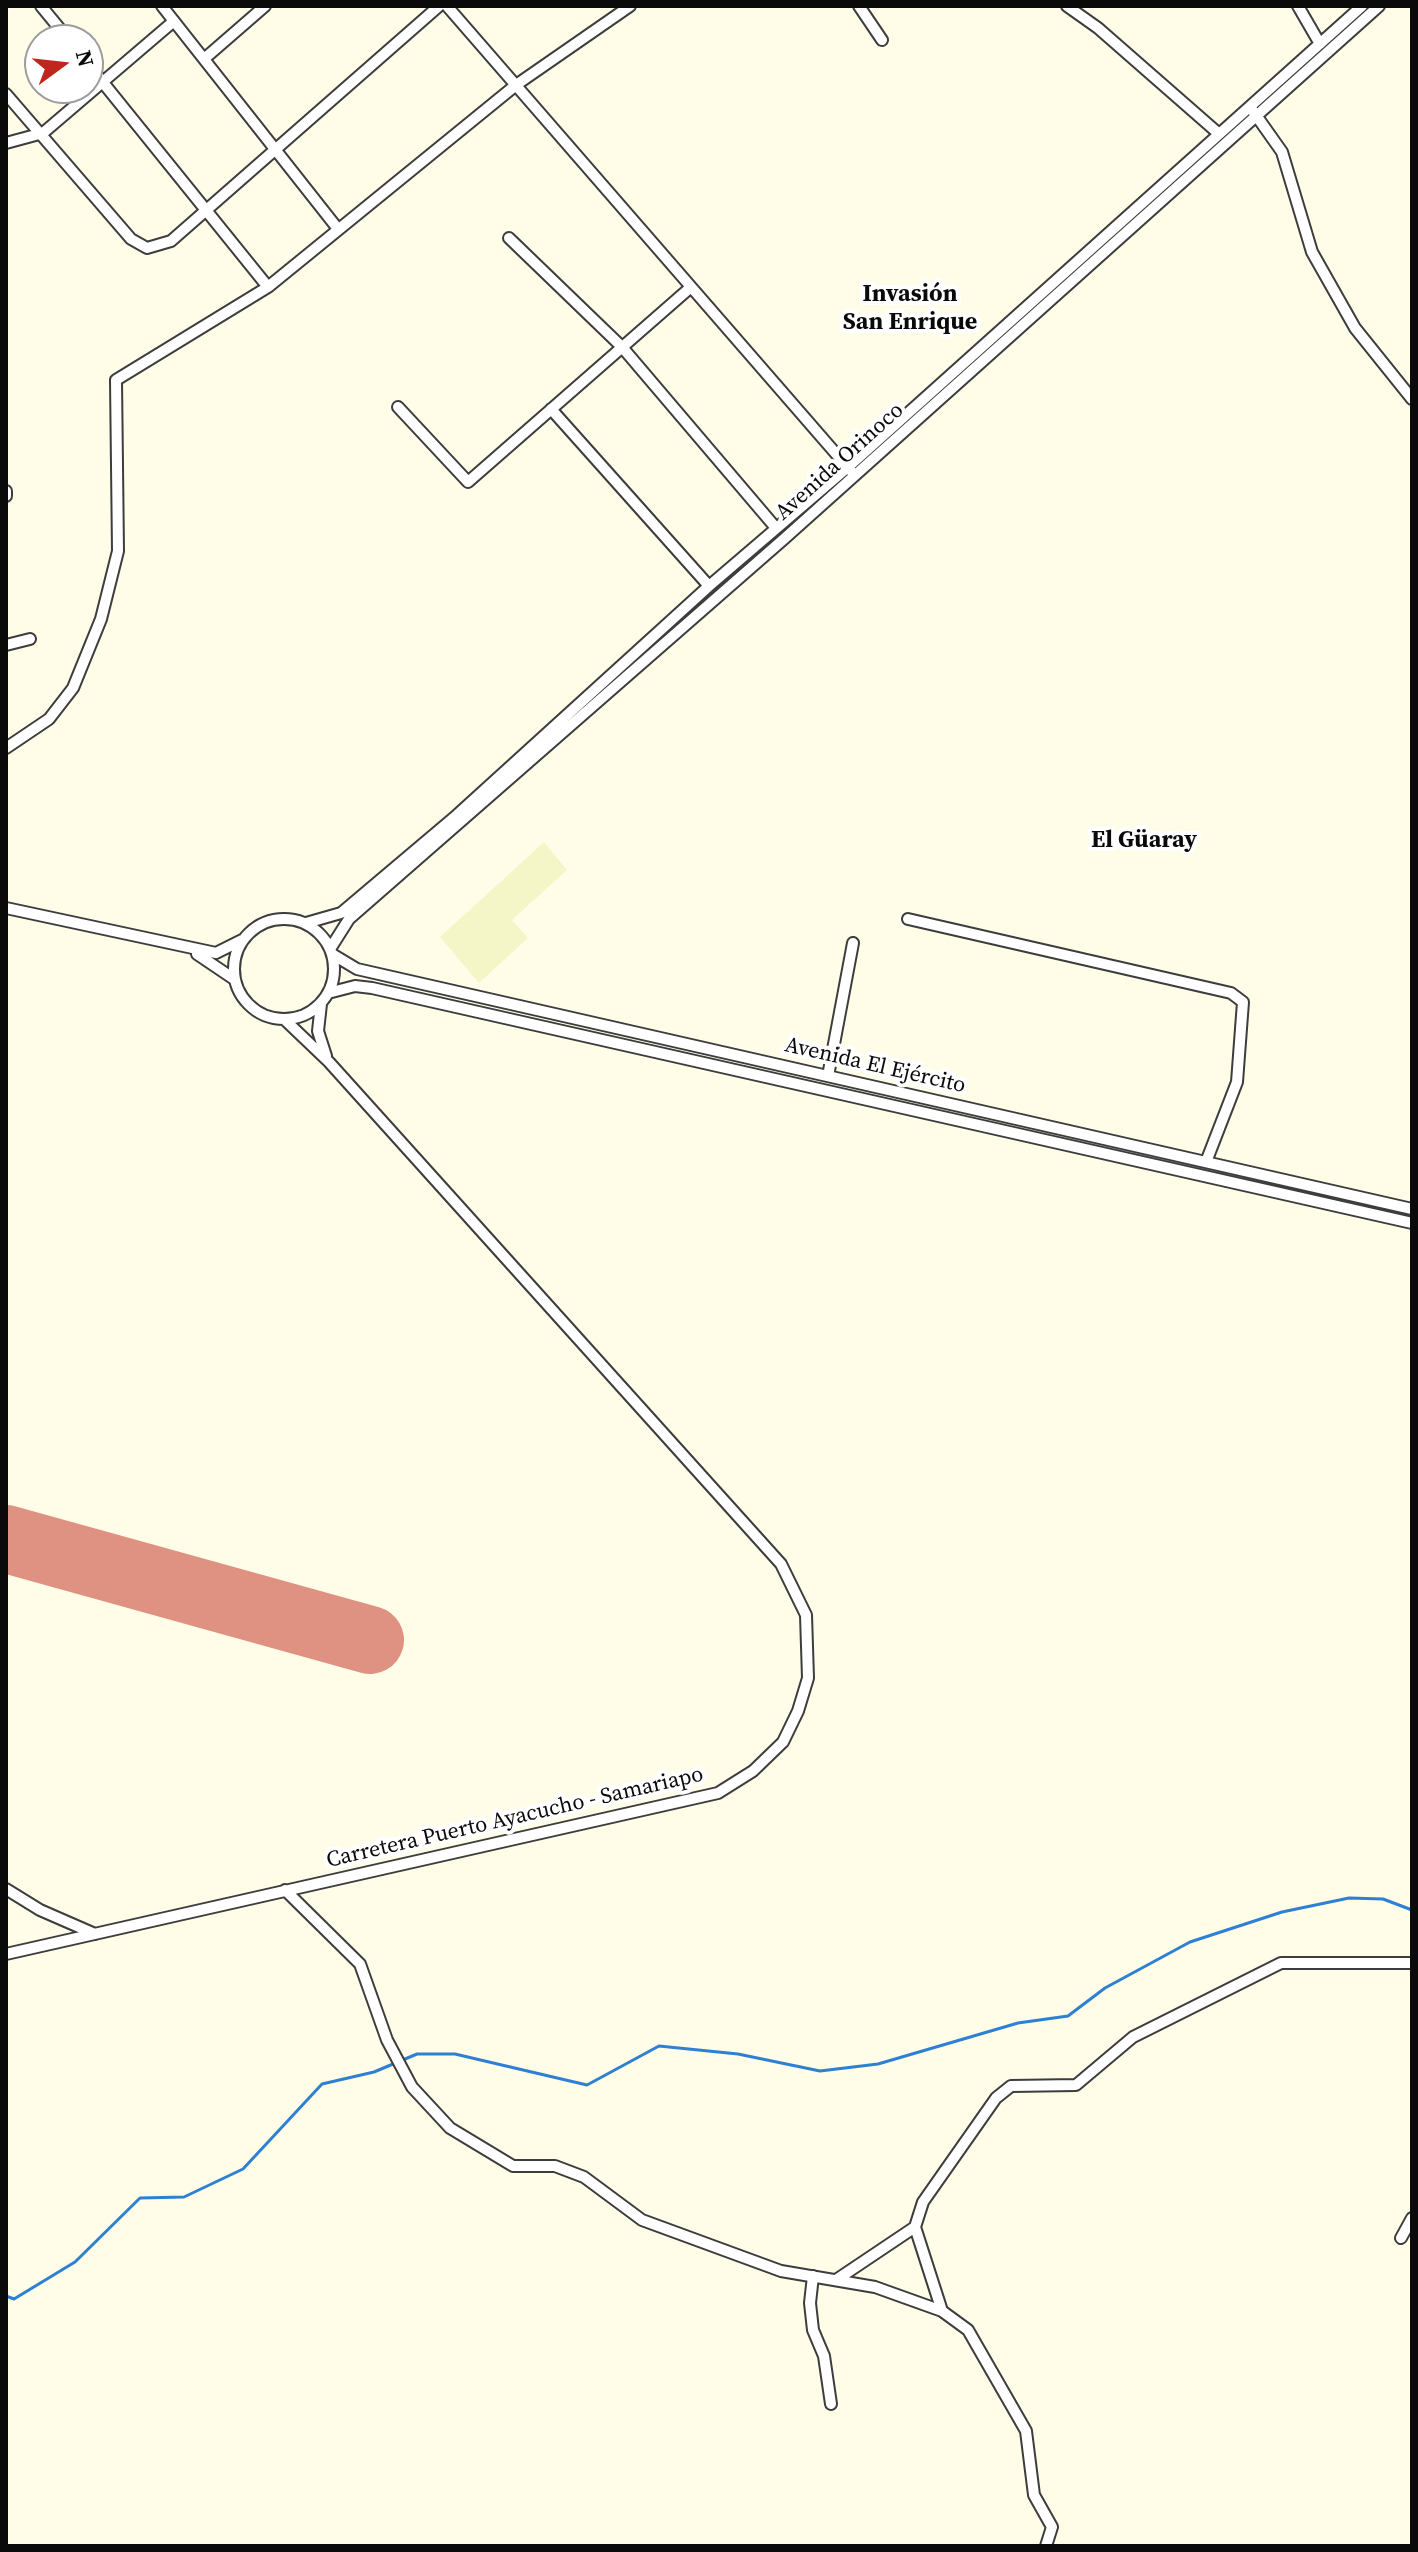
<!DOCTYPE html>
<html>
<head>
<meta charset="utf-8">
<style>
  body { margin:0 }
  #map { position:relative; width:1418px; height:2552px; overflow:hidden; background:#fffde8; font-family:"Source Serif 4",serif }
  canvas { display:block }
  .frame { position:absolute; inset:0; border:8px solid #0a0a0a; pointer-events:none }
  .north { position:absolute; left:24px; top:24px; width:80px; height:80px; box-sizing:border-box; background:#fff; border:2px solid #9d9d9d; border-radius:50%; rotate:75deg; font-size:22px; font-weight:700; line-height:32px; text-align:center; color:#0a0a0a }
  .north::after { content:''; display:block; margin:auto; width:28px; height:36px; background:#bf261d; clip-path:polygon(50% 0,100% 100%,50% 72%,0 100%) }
</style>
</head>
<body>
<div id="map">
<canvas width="1418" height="2552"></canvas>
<div class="frame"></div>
<div class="north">N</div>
</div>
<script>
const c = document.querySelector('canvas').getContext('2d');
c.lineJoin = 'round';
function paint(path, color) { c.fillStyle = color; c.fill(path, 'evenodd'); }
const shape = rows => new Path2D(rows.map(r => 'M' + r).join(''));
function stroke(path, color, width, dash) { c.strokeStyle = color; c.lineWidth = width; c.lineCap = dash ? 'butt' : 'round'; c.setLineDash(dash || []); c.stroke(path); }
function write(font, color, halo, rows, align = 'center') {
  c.font = font + ' "Source Serif 4",serif'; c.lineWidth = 8; c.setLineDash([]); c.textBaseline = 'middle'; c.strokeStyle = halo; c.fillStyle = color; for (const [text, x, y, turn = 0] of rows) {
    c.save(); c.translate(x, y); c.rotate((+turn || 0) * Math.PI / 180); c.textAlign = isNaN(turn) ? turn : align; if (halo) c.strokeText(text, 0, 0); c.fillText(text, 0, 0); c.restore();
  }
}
paint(shape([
  [544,842,567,870,512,920,528,938,479,983,440,937]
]), '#f5f6c7');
stroke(shape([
  [6,2296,14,2299,75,2262,140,2198,184,2197,243,2169,322,2084,374,2072,417,2054,455,2054,587,2085,659,2046,738,2054,820,2071,878,2064,1018,2023,1068,2016,1105,1988,1190,1942,1282,1912,1349,1898,1383,1899,1412,1910]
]), '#2e80d3', 3);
stroke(shape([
  [6,1539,370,1640]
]), '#df9282', 68);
const minor = shape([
  [41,6,69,40],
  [162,6,338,229],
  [447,6,851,471],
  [859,6,882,40],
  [1067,6,1098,28,1218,133],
  [1298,6,1320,44],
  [204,59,265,6],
  [88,64,268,287],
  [6,94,131,239,147,248,171,241,439,6],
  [1253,111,1282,152,1312,252,1355,328,1412,399],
  [6,143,43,133,174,21],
  [509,238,622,347,776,528],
  [398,407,468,482,691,287],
  [551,409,709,586],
  [6,491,6,496],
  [6,645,30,639],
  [6,748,49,719,73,688,101,619,118,551,116,380,268,287,516,85,630,6],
  [6,908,216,953,242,940],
  '234 969a50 50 0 1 1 100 0a50 50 0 1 1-100 0Z',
  [908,919,1231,993,1243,1002,1237,1082,1206,1162],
  [306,923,341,913,457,815,709,586,848,467,1362,6],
  [330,949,349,919,785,538,1379,6],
  [197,954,234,979],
  [332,954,357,969,1412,1209],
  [328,993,355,986,372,988,1412,1223],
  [321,1004,318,1031,326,1056],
  [828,1076,853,943],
  [6,1889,40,1910,95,1934],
  [285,1890,360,1964,387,2040,412,2087,450,2128,513,2166,555,2166,584,2177,642,2220,781,2271,875,2287,942,2311,968,2330,1026,2431,1034,2495,1052,2527,1046,2546],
  [6,1954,718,1793,753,1771,783,1742,798,1711,808,1678,806,1615,781,1564,329,1062,285,1020],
  [1401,2238,1412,2218],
  [813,2276,810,2303,813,2330,824,2356,831,2404],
  [836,2280,915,2227],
  [942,2311,915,2227,923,2202,996,2098,1011,2086,1076,2085,1133,2037,1281,1963,1412,1963]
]);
stroke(minor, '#3d3d3d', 14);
stroke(minor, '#fff', 10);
write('22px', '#0a0a0a', '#fff', [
  ["Avenida Orinoco",840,462,-42],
  ["Avenida El Ejército",875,1066,13],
  ["Carretera Puerto Ayacucho - Samariapo",515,1818,-13]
]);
write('bold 24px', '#0a0a0a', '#fff', [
  ["Invasión",910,295],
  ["San Enrique",910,323],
  ["El Güaray",1144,841]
]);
</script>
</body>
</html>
